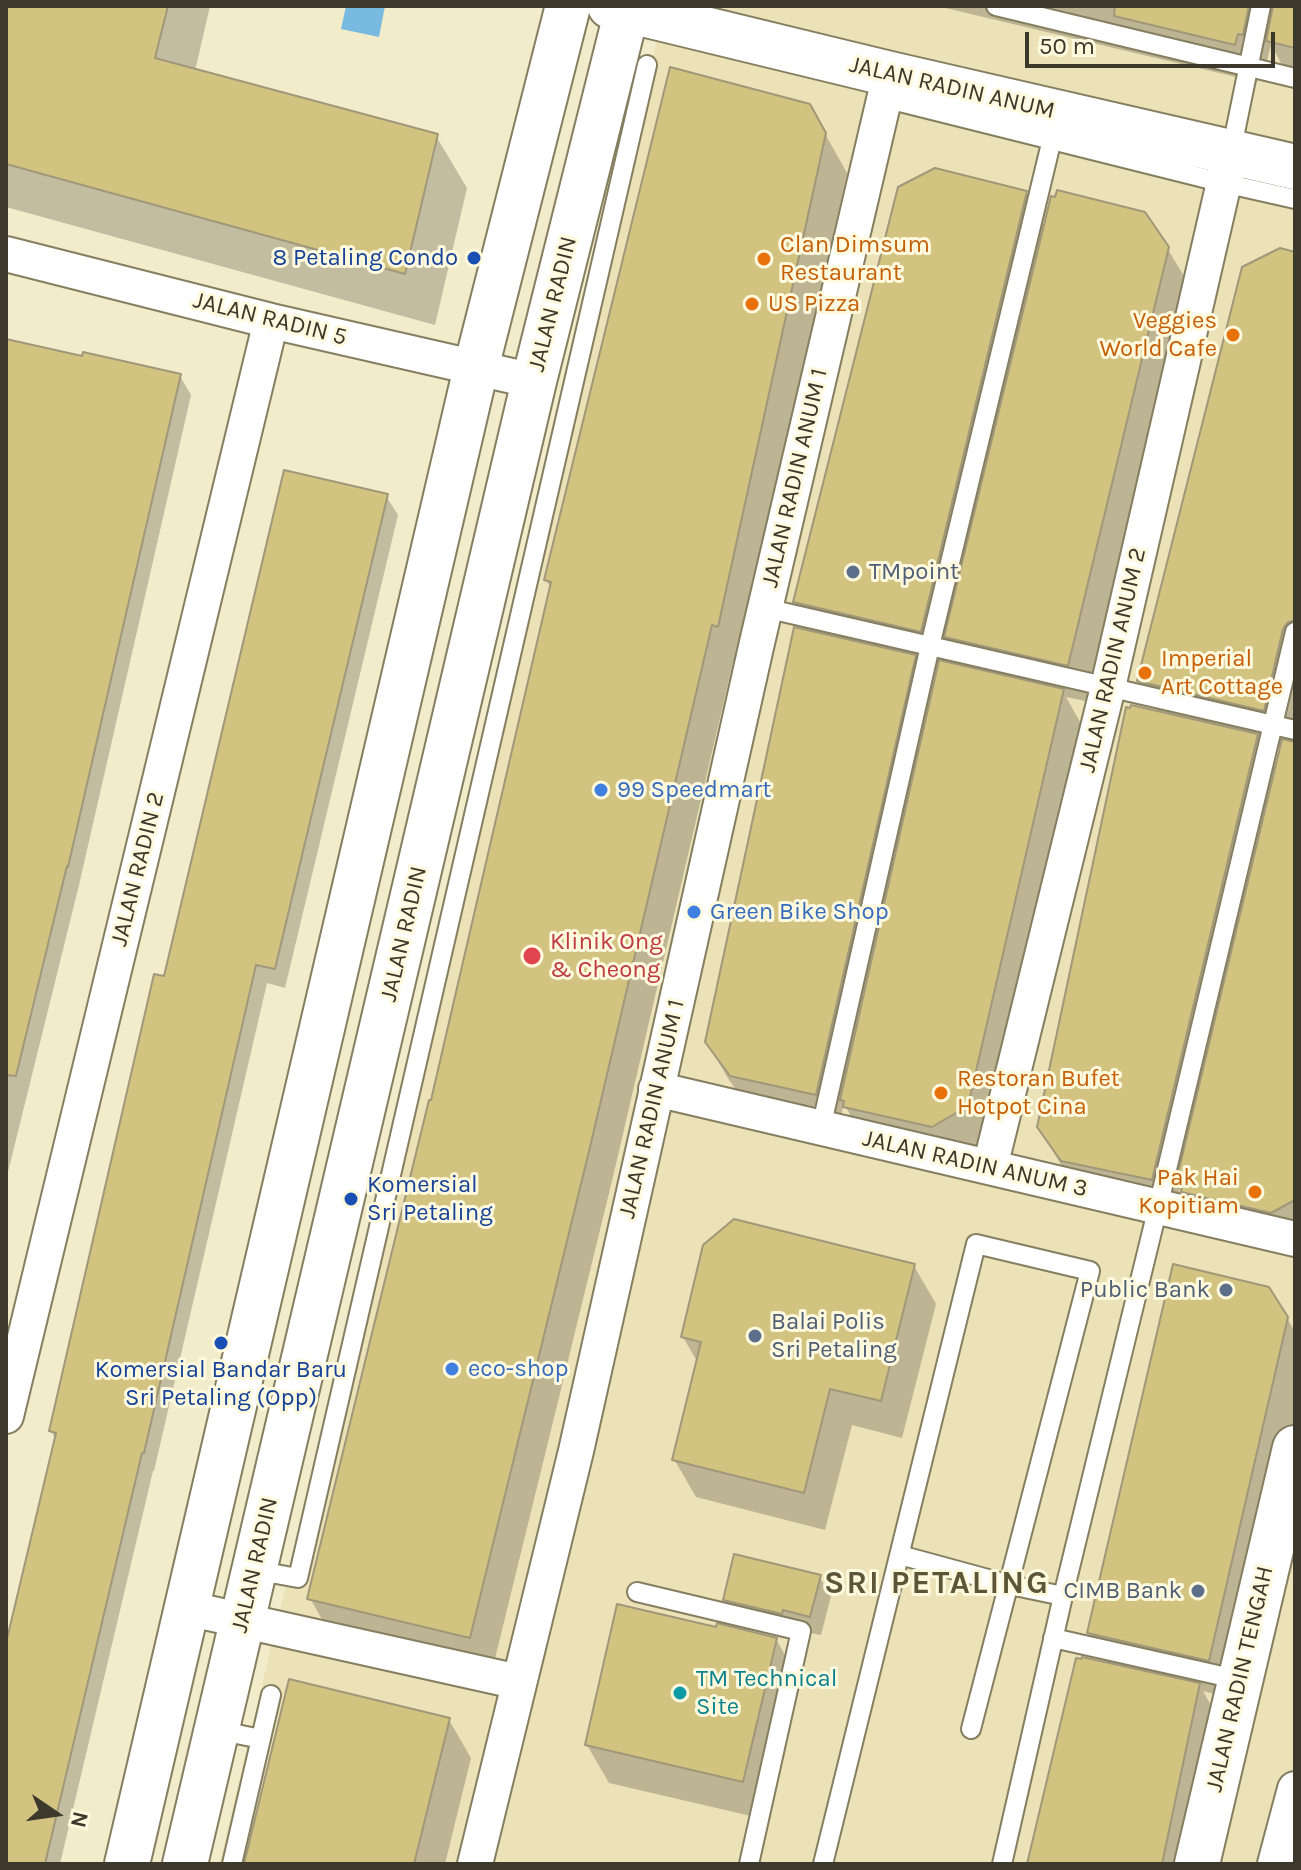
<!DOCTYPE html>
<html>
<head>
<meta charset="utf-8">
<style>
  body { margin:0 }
  #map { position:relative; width:1301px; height:1870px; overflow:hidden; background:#f3ecca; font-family:Karla,sans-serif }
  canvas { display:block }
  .frame { position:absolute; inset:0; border:8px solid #3c392c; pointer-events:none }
  .north { position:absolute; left:16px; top:1774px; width:80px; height:80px; -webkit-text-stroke:6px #fff9de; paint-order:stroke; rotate:103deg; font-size:22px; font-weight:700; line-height:32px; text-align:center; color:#3c392c }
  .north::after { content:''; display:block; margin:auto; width:28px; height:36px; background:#3c392c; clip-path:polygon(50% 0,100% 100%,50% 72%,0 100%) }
  .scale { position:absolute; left:1025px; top:32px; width:250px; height:36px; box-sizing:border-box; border:4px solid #3c392c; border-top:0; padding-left:10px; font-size:24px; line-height:28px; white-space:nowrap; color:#3c392c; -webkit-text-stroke:6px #fff9de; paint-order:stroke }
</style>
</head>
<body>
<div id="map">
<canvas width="1301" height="1870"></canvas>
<div class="frame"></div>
<div class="north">N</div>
<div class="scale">50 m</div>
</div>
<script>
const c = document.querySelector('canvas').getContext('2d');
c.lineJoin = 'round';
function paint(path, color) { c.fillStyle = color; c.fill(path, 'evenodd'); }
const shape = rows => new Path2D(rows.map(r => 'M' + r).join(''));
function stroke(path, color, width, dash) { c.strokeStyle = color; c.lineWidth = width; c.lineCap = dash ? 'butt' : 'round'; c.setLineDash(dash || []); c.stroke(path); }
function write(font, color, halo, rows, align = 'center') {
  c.font = font + ' Karla,sans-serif'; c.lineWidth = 6; c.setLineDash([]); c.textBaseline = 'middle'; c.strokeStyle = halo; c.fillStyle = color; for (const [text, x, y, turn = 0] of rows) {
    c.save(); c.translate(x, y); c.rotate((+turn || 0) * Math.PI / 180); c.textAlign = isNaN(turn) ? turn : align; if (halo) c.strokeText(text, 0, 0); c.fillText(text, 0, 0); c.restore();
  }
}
paint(shape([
  [665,6,1295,6,1295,1864,219,1864]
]), '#ebe2b8');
paint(shape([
  [346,6,385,6,379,37,341,29]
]), '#79bae1');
paint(shape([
  [6,6,210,6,195,71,436,136,467,188,435,325,6,207],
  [937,6,1295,6,1295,80,1290,79,1271,45,1264,72,1259,71,1257,82],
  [809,105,847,173,740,664,733,662,612,1181,491,1675,331,1636,310,1598,431,1102,552,589,546,580],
  [1026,192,1045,226,1167,248,1190,286,1090,702,1066,697,1084,729,989,1144,954,1164,867,1144,844,1104,837,1132,754,1114,729,1080,707,1042,813,633,795,602],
  [949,641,965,668,944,663],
  [918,663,939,668,934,691],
  [1295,254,1295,725,1292,720,1286,742,1295,743,1295,1249,1199,1223,1180,1189,1173,1217,1085,1198,1061,1165,1039,1127,1158,713,1139,681],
  [1261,742,1282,747,1277,770],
  [6,341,180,376,191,395,79,885,6,1180],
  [386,496,398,515,285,988,267,983,154,1471,153,1471,60,1864,6,1864,6,1652,56,1440,51,1431],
  [914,1266,936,1304,902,1438,852,1425,825,1530,696,1497,674,1459,698,1363,683,1337],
  [1287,1318,1295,1332,1295,1417,1230,1698,1203,1691,1221,1723,1191,1864,1029,1864,1107,1665,1089,1633],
  [819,1576,831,1596,821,1635,736,1619,725,1600],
  [776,1639,797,1677,764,1819,609,1783,587,1745],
  [449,1720,471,1758,445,1864,246,1864]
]), '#0003');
const building = shape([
  [6,6,168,6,155,58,438,134,405,274,6,164,6,6],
  [1115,6,1249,6,1243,35,1238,34,1235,45,1114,16,1115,6],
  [1273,6,1295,6,1295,48,1266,41,1273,6],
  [670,67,810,104,826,133,718,627,712,625,591,1143,470,1638,307,1599,429,1100,431,1100,551,582,544,580,670,67],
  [935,168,1027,191,921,632,793,602,898,187,935,168],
  [1057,190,1145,212,1169,247,1068,666,944,637,1051,196,1055,197,1057,190],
  [1280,248,1295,252,1295,620,1287,623,1283,629,1264,711,1137,681,1242,267,1280,248],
  [6,339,82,356,83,352,181,374,68,867,67,866,16,1076,6,1075,6,339],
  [284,470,388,494,275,969,256,965,144,1453,142,1453,45,1864,6,1864,6,1643,56,1433,49,1431,154,974,164,976,284,470],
  [794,627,916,655,816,1095,730,1076,705,1042,794,627],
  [939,660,1064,689,968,1106,932,1127,843,1107,844,1101,840,1100,939,660],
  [1131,705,1258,734,1152,1180,1061,1161,1037,1127,1126,707,1130,708,1131,705],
  [1282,739,1295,742,1295,1200,1271,1213,1181,1192,1182,1187,1175,1186,1282,739],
  [734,1219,915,1264,881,1401,830,1389,804,1493,672,1460,701,1342,681,1337,703,1245,734,1219],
  [1173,1264,1269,1287,1288,1317,1209,1661,1087,1633,1173,1264],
  [734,1554,821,1575,810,1617,783,1610,782,1614,723,1600,734,1554],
  [617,1604,716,1627,717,1623,777,1638,743,1782,585,1745,617,1604],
  [1082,1657,1200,1683,1162,1864,1027,1864,1076,1658,1081,1659,1082,1657],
  [289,1679,450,1718,414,1864,244,1864,289,1679]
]);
paint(building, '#d2c381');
stroke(building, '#a09879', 2);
const service = shape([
  [996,6,1295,78],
  [884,98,1224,183,1295,199],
  [1231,152,1261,6],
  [765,608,1295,730],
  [821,1128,930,646,1052,139],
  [900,1555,1010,1585,1063,1596],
  [254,1570,298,1578,647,65],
  [637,1592,801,1631,749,1864],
  [1053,1638,1240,1680],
  [217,1730,261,1739],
  [232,1864,271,1695],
  [823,1864,976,1244,1090,1271,971,1729],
  [1002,1864,1063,1596,1158,1207,1295,632]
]);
const minor = shape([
  [6,254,271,321,534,381],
  [656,1089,1295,1239],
  [990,1167,1108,687,1231,152],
  [6,1416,271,321],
  [186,1608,519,1682],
  [475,1864,576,1451,756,647,890,74],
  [1275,1864,1295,1789]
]);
const tertiary = shape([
  [610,6,890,74,1295,167],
  [127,1864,476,368,568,6],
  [185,1864,534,381,628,6],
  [1197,1864,1295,1448]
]);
stroke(service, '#857e60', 22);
stroke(minor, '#857e60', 38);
stroke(tertiary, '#857e60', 48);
stroke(service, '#fff', 18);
stroke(minor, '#fff', 34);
stroke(tertiary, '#fff', 44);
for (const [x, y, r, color] of [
  [474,258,8,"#1a4fb4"],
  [764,259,8,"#e8710a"],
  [752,304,8,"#e8710a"],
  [1233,335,8,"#e8710a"],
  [853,572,8,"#5c6f8a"],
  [1145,673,8,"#e8710a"],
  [601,790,8,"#3f7fe0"],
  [694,912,8,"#3f7fe0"],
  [532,956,10,"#e0444e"],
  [941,1093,8,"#e8710a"],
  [1255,1192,8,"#e8710a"],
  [351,1199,8,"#1a4fb4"],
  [1226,1290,8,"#5c6f8a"],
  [755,1336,8,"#5c6f8a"],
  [221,1343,8,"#1a4fb4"],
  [452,1369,8,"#3f7fe0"],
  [1198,1591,8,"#5c6f8a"],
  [680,1693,8,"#0f9aa8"]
]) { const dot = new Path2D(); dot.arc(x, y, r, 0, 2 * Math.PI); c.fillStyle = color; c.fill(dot); stroke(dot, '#fff9de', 3); }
write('24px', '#3c392c', '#fff9de', [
  ["JALAN RADIN ANUM",952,88,13],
  ["JALAN RADIN",553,304,-76],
  ["JALAN RADIN 5",270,319,14],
  ["JALAN RADIN ANUM 1",795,478,-77],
  ["JALAN RADIN ANUM 2",1113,660,-77],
  ["JALAN RADIN 2",138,869,-76],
  ["JALAN RADIN",404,934,-77],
  ["JALAN RADIN ANUM 1",652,1109,-77],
  ["JALAN RADIN ANUM 3",975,1164,13],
  ["JALAN RADIN",255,1565,-77],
  ["JALAN RADIN TENGAH",1240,1679,-77]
]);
write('24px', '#c56008', '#fff9de', [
  ["Clan Dimsum",780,245],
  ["Restaurant",780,273],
  ["US Pizza",768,304],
  ["Veggies",1217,321,"right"],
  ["World Cafe",1217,349,"right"],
  ["Imperial",1161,659],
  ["Art Cottage",1161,687],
  ["Restoran Bufet",957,1079],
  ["Hotpot Cina",957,1107],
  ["Pak Hai",1239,1178,"right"],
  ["Kopitiam",1239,1206,"right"]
], 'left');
write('24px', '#164399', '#fff9de', [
  ["8 Petaling Condo",458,258],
  ["Komersial",367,1185,"left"],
  ["Sri Petaling",367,1213,"left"],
  ["Komersial Bandar Baru",221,1370,"center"],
  ["Sri Petaling (Opp)",221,1398,"center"]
], 'right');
write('24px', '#4e5e75', '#fff9de', [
  ["TMpoint",869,572],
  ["Public Bank",1210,1290,"right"],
  ["Balai Polis",771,1322],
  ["Sri Petaling",771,1350],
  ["CIMB Bank",1182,1591,"right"]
], 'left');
write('24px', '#366cbe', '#fff9de', [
  ["99 Speedmart",617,790],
  ["Green Bike Shop",710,912],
  ["eco-shop",468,1369]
], 'left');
write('24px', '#be3a42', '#fff9de', [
  ["Klinik Ong",550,942],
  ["& Cheong",550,970]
], 'left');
write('24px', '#0d838f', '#fff9de', [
  ["TM Technical",696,1679],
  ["Site",696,1707]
], 'left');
c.letterSpacing = '2px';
write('bold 32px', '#5c5639', '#fff9de', [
  ["SRI PETALING",937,1584]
]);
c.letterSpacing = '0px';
</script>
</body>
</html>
